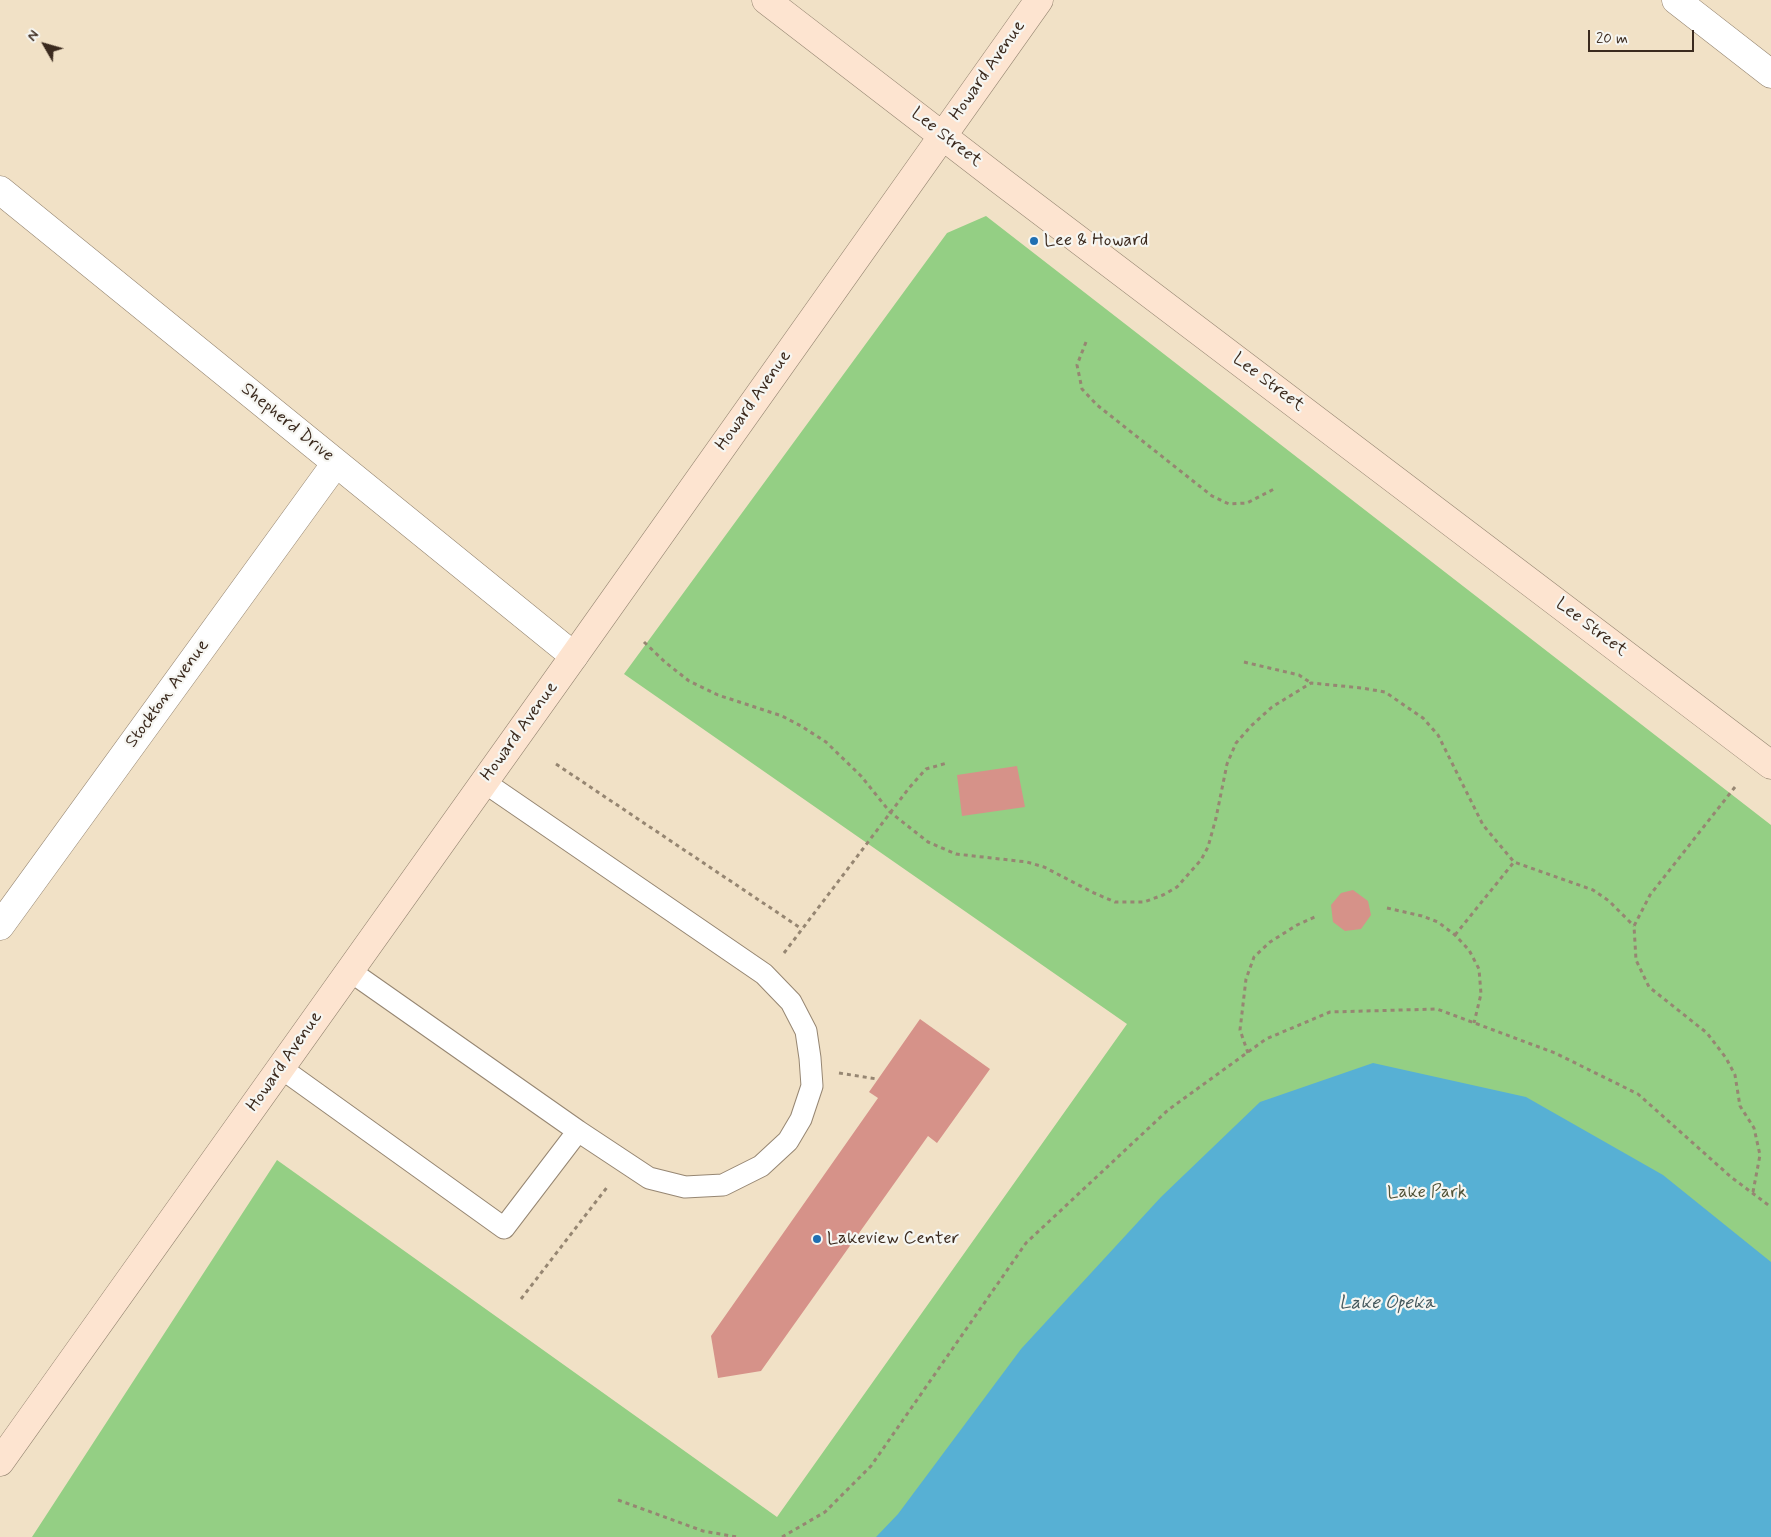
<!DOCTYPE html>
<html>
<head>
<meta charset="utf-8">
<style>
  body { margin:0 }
  #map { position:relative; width:1771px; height:1537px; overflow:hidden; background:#f1e1c6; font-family:Mynerve,sans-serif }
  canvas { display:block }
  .north { position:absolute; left:20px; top:20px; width:50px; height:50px; -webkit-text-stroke:4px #f6f6f2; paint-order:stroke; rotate:308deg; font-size:14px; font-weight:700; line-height:20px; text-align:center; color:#3b2a1e }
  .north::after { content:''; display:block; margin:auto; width:18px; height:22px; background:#3b2a1e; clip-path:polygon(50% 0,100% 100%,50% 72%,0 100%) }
  .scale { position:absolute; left:1588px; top:30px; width:106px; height:22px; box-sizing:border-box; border:2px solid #3b2a1e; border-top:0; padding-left:6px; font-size:15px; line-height:18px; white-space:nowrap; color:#3b2a1e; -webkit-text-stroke:4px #f6f6f2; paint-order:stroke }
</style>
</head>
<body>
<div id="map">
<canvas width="1771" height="1537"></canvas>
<div class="north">N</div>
<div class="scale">20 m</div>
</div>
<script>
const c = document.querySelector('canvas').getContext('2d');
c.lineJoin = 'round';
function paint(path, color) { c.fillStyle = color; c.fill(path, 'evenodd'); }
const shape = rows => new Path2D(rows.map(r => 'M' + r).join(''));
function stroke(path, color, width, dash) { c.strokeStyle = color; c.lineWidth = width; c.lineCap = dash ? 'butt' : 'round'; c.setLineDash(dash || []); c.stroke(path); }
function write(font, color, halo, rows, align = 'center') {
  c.font = font + ' Mynerve,sans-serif'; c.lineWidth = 4.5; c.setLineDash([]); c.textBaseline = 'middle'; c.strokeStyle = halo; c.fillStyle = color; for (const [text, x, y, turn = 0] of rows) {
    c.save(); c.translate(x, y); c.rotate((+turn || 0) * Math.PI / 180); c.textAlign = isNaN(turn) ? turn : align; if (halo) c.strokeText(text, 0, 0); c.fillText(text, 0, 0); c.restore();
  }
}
paint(shape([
  [986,216,1771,825,1771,1537,32,1537,277,1160,777,1517,1127,1024,624,674,947,233]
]), '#94cf84');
paint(shape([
  [1373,1063,1526,1097,1663,1175,1771,1262,1771,1537,876,1537,898,1514,1021,1349,1161,1197,1260,1102]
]), '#57b0d4');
paint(shape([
  [1017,766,1025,807,962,816,957,775],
  [1353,890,1368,901,1371,915,1361,929,1345,931,1333,922,1331,905,1341,893],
  [920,1019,990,1069,937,1143,928,1136,761,1371,718,1378,711,1336,878,1098,869,1092]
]), '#d69289');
const lane = shape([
  [350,971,578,1131,649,1178,685,1187,723,1185,761,1166,788,1141,801,1119,812,1086,810,1058,806,1031,791,1002,764,974,484,782],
  [281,1068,504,1228,578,1131]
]);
const street = shape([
  [1676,0,1771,74],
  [0,190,574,656],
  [0,926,336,463]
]);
const secondary = shape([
  [766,0,1001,181,1771,765],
  [0,1462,574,656,1039,0]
]);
stroke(lane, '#968672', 23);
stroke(street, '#968672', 29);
stroke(secondary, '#968672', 29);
stroke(shape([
  [1086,342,1077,365,1082,389,1097,405,1212,496,1229,504,1247,503,1274,489],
  [644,642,665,662,689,681,718,695,782,716,801,726,826,742,861,776,890,812,928,842,956,854,1027,862,1044,867,1094,893,1115,902,1144,902,1163,895,1177,887,1201,860,1208,847,1216,818,1227,764,1236,743,1251,726,1272,707,1311,683,1362,688,1385,692,1423,718,1438,735,1483,825,1514,862,1593,890,1609,901,1634,926],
  [1244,662,1299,675,1311,683],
  [556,764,802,929],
  [1735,787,1650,895,1634,926,1636,960,1649,987,1707,1033,1726,1058,1735,1075,1740,1106,1754,1128,1760,1155,1753,1192],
  [1387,908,1422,916,1438,922,1455,935,1469,950,1479,969,1481,994,1474,1023],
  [1455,935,1514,862],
  [784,953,909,788,926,769,947,763],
  [1248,1053,1240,1030,1246,979,1254,957,1270,942,1297,925,1317,916],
  [839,1073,877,1079],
  [521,1299,608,1186],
  [618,1500,703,1531,737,1537],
  [782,1537,825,1512,871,1466,1026,1243,1168,1110,1266,1039,1330,1012,1437,1009,1555,1053,1638,1094,1731,1177,1771,1207]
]), '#968672', 3, [4, 4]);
stroke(lane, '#fff', 21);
stroke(street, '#fff', 28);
stroke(secondary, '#fde4d0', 28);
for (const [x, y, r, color] of [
  [1034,241,5,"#1f6fb2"],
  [817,1239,5,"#1f6fb2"]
]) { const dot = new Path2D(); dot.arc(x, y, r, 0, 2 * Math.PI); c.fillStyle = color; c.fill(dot); stroke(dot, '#f6f6f2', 2); }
write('18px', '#3b2a1e', '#f6f6f2', [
  ["Howard Avenue",988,71,-55],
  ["Lee Street",946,138,38],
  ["Lee Street",1268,383,37],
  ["Howard Avenue",754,401,-55],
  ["Shepherd Drive",287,423,39],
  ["Lee Street",1591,628,37],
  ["Stockton Avenue",168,694,-54],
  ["Howard Avenue",520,732,-54],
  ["Howard Avenue",285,1062,-55]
]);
write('18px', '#3b2a1e', '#f6f6f2', [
  ["Lee & Howard",1044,241],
  ["Lakeview Center",827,1239]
], 'left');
write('18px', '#515338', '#f6f6f2', [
  ["Lake Park",1427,1193]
]);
write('italic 19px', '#45595e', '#f6f6f2', [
  ["Lake Opeka",1387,1304]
]);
</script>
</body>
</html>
